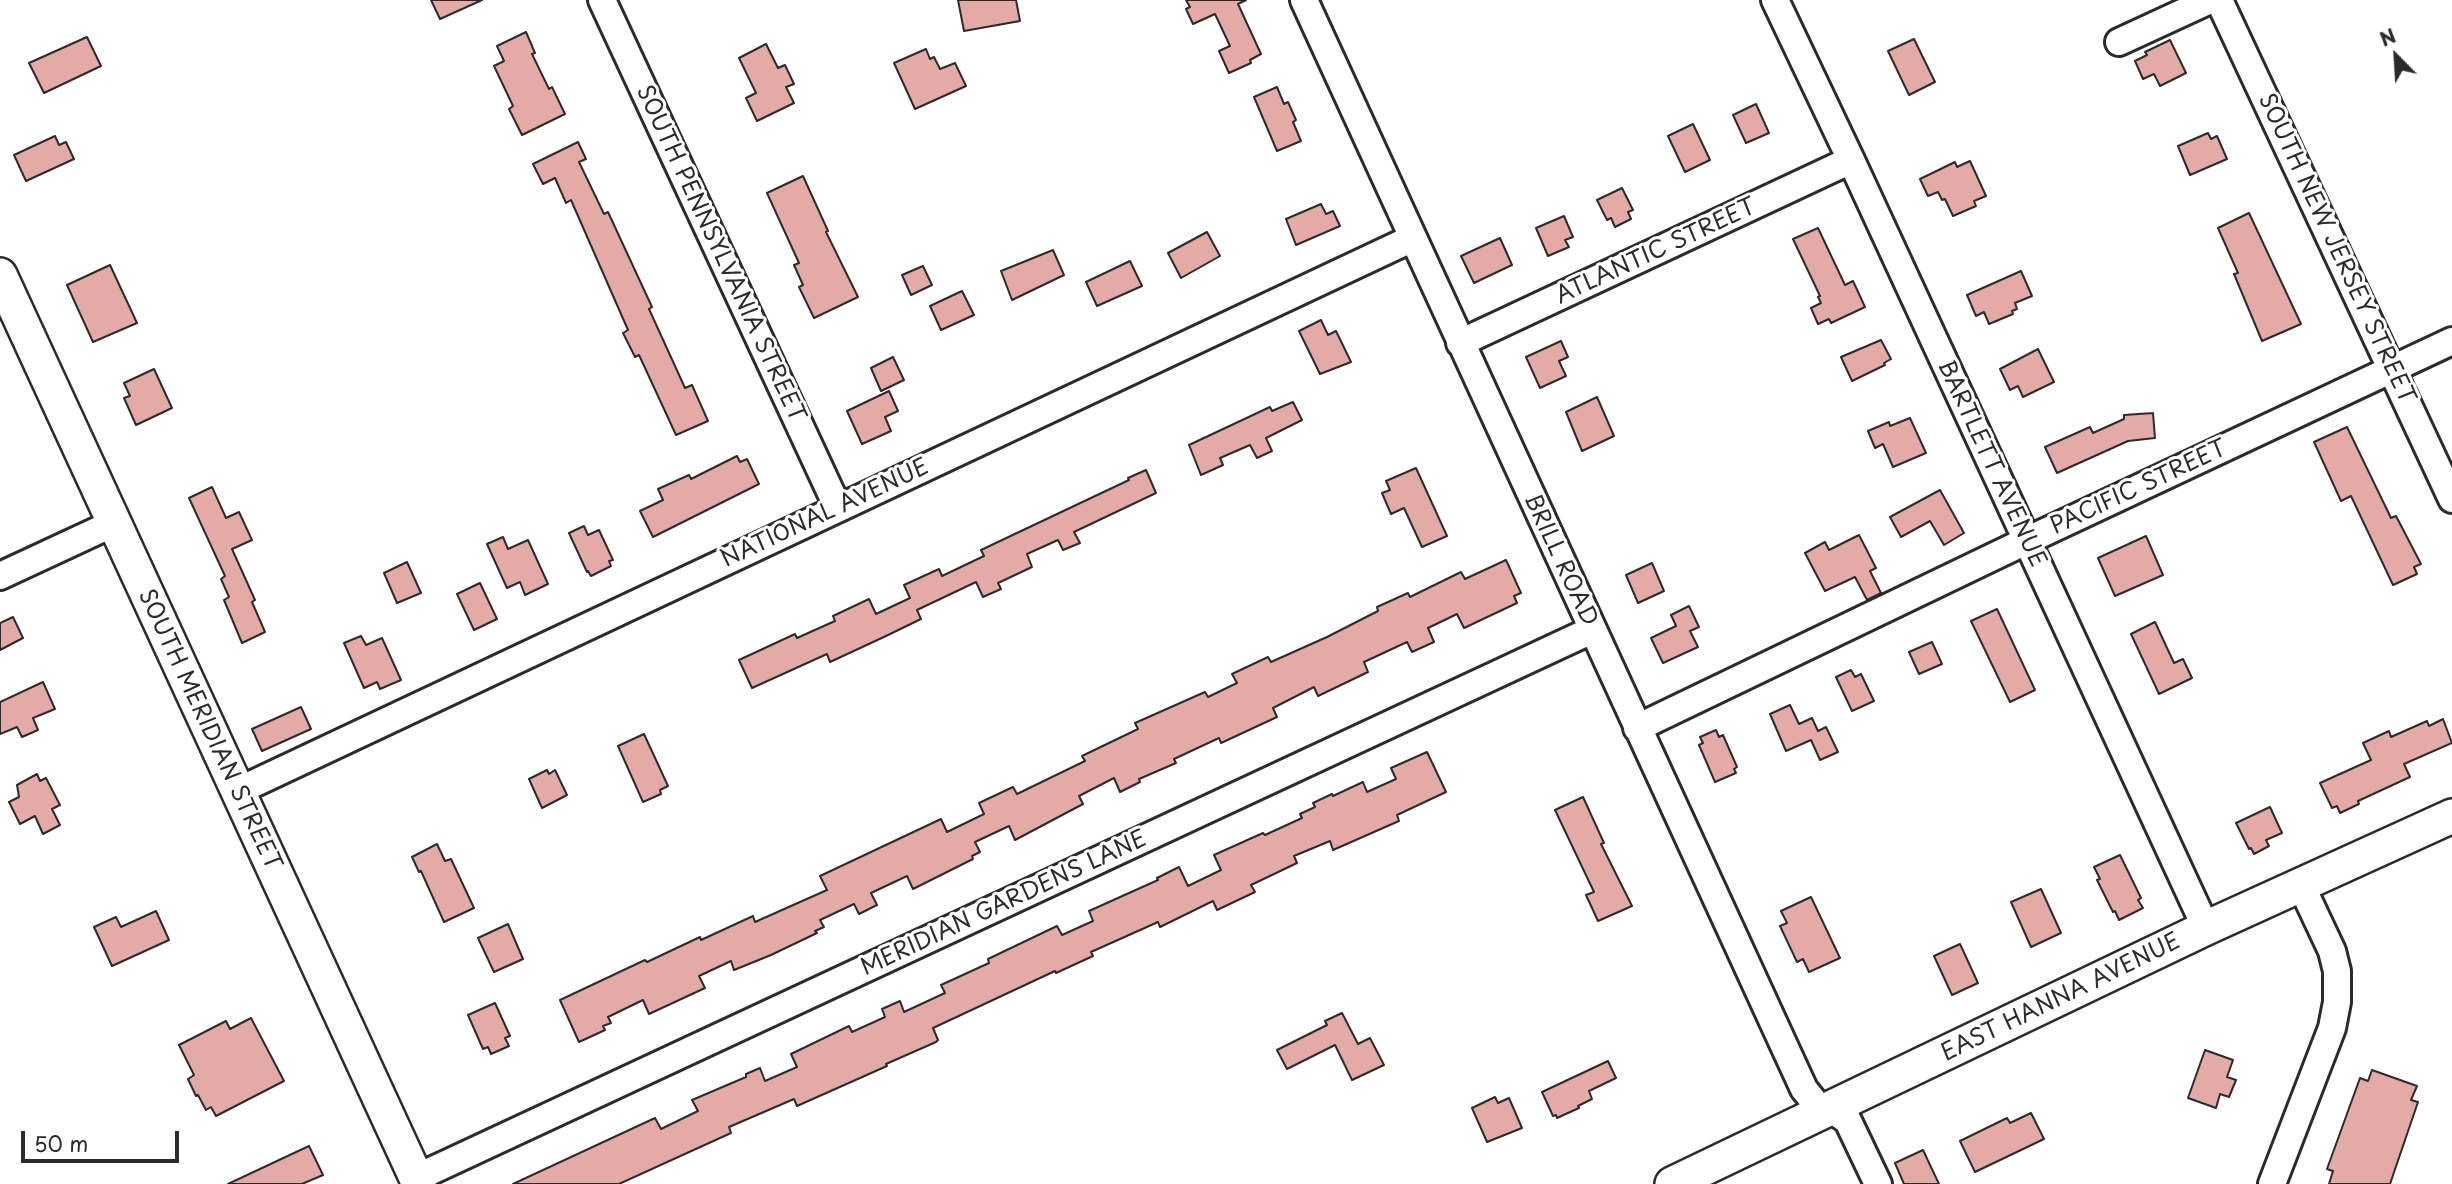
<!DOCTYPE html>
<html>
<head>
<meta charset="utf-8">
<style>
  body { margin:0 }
  #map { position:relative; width:2452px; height:1184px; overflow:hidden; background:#fff; font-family:"Playpen Sans",sans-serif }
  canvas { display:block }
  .north { position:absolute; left:2361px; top:21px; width:70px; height:70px; -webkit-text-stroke:5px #fff; paint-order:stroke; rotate:336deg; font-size:19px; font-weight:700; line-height:28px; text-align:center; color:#2b2b2b }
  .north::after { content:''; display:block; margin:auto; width:24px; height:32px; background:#2b2b2b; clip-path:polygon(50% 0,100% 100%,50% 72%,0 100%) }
  .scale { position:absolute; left:21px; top:1131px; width:158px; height:32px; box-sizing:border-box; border:4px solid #2b2b2b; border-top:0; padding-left:9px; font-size:21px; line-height:24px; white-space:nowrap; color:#2b2b2b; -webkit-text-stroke:5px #fff; paint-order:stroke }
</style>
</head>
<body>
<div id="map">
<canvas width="2452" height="1184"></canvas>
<div class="north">N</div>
<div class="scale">50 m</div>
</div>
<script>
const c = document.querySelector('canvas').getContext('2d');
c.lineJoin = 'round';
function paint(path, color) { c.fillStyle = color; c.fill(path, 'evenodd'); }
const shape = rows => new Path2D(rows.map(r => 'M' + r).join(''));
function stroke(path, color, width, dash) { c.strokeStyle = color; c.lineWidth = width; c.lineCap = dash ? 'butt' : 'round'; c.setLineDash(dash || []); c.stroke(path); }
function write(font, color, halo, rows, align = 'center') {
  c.font = font + ' "Playpen Sans",sans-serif'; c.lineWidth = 6; c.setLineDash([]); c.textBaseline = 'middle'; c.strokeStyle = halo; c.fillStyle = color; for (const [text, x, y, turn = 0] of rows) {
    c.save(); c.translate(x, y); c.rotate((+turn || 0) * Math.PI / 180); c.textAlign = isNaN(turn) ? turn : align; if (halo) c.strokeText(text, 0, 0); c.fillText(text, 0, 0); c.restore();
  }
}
const building = shape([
  [431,0,482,0,440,19,431,0],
  [958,0,1016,0,1020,21,964,31,958,0],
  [1186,0,1246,0,1238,4,1261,54,1250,60,1251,63,1229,73,1219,51,1230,46,1215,14,1193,24,1186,9,1190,7,1186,0],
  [526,32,535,53,532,54,549,89,552,87,565,114,522,135,509,109,513,106,494,66,504,61,497,46,526,32],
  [87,37,101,66,44,93,29,63,87,37],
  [1914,39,1935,82,1909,95,1888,51,1914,39],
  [2170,40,2186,73,2160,86,2154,74,2143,79,2135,61,2147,55,2145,52,2170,40],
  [766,44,778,68,785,65,794,84,786,87,794,103,757,121,746,98,756,93,739,58,766,44],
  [926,49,930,59,934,57,940,69,955,63,966,86,915,109,894,63,926,49],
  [1277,87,1284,104,1288,102,1296,120,1293,122,1301,141,1277,151,1254,97,1277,87],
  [1756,104,1769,133,1746,143,1733,115,1756,104],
  [1693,124,1710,160,1685,172,1668,136,1693,124],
  [2208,133,2211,139,2217,136,2227,159,2190,175,2178,146,2208,133],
  [55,136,59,145,66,142,74,159,26,181,14,155,55,136],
  [578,142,586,159,579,162,604,214,608,212,652,307,649,309,685,388,692,385,708,421,676,435,639,355,635,357,623,333,628,330,571,200,566,203,555,178,543,184,533,164,578,142],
  [1970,161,1986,196,1974,201,1976,206,1953,216,1945,199,1942,200,1938,192,1928,196,1920,179,1955,162,1957,167,1970,161],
  [803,176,828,231,826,232,858,297,814,318,799,287,803,285,794,265,799,263,767,193,803,176],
  [1622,188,1633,210,1628,212,1631,219,1615,227,1611,218,1607,220,1597,200,1622,188],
  [1321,204,1326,214,1333,211,1340,226,1296,245,1286,219,1321,204],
  [2249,213,2301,324,2262,341,2234,274,2238,273,2218,228,2249,213],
  [1564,216,1573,237,1565,240,1569,247,1548,256,1536,228,1564,216],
  [1818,228,1845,285,1853,281,1865,307,1831,323,1829,319,1818,324,1811,308,1821,303,1818,297,1820,296,1793,239,1818,228],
  [1207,232,1220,256,1181,278,1168,253,1207,232],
  [1500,238,1512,265,1474,283,1461,256,1500,238],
  [1053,250,1064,275,1012,300,1001,271,1053,250],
  [1130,261,1142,286,1097,306,1086,282,1130,261],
  [110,265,137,323,93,342,67,285,110,265],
  [923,266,932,285,911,295,902,275,923,266],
  [2021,271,2032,296,2015,303,2017,309,2012,311,2013,314,1989,324,1984,312,1976,316,1967,295,2021,271],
  [962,291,974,315,941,330,930,306,962,291],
  [1321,320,1328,335,1336,331,1351,362,1320,374,1299,331,1321,320],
  [1881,340,1891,359,1884,363,1885,365,1852,381,1841,357,1881,340],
  [1561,341,1568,357,1559,361,1566,376,1540,388,1526,357,1561,341],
  [2038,349,2054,382,2023,397,2018,386,2010,390,2000,369,2038,349],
  [893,357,904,380,881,391,871,368,893,357],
  [154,369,172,408,136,425,124,398,130,396,124,383,154,369],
  [889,391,898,411,885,417,891,431,862,444,847,411,889,391],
  [1597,397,1614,436,1582,451,1566,412,1597,397],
  [1293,402,1302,420,1266,438,1272,451,1257,458,1250,445,1220,458,1223,465,1201,475,1189,445,1270,407,1272,411,1293,402],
  [2153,413,2155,438,2128,441,2057,473,2045,447,2090,427,2093,433,2124,419,2124,415,2153,413],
  [1910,418,1926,453,1893,467,1883,444,1875,448,1868,431,1889,422,1890,426,1910,418],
  [2347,427,2391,518,2396,516,2421,564,2414,567,2417,574,2393,585,2351,496,2341,501,2314,442,2347,427],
  [737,456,740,462,747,459,759,484,653,537,640,511,663,500,658,489,689,475,691,479,737,456],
  [1416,468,1447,536,1422,547,1404,508,1391,514,1382,493,1390,490,1386,481,1416,468],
  [1146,470,1156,493,1074,532,1080,543,1063,550,1058,540,1027,554,1032,567,998,583,1001,589,983,597,976,582,917,610,921,619,886,636,830,662,827,654,752,688,739,660,795,634,797,638,835,621,833,616,869,599,876,614,910,598,904,585,939,569,942,576,984,556,981,550,1129,480,1128,478,1146,470],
  [212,487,226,518,239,512,252,540,232,549,255,600,252,602,265,632,242,643,224,600,229,597,221,579,225,576,189,498,212,487],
  [1940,490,1964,533,1944,545,1930,521,1901,537,1890,517,1940,490],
  [584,526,588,535,599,530,613,560,609,561,611,566,591,576,588,571,587,572,569,533,584,526],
  [1859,535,1876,568,1870,571,1881,593,1867,600,1855,577,1825,591,1805,553,1825,542,1829,550,1859,535],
  [2146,536,2163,575,2115,596,2098,558,2146,536],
  [503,537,508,549,528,540,548,584,525,595,520,582,507,588,487,544,503,537],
  [1506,560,1521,593,1514,596,1517,603,1464,628,1457,614,1428,628,1434,642,1412,652,1407,642,1364,662,1368,672,1318,696,1314,687,1273,708,1277,717,1221,743,1219,738,1174,759,1176,763,1139,779,1140,782,1120,792,1114,778,1079,796,1083,804,1015,840,1009,826,975,842,980,852,972,856,973,859,913,889,907,876,871,893,877,905,859,914,854,904,820,920,824,927,815,931,817,933,771,955,734,970,731,961,699,976,705,988,649,1014,643,1000,608,1017,611,1023,603,1026,605,1030,579,1042,560,1000,645,960,647,962,700,937,701,940,753,916,755,922,827,890,820,876,941,819,947,832,984,814,979,803,1013,787,1017,794,1085,761,1082,756,1138,729,1135,723,1205,692,1208,697,1237,683,1232,674,1268,657,1271,662,1327,637,1378,611,1377,607,1408,593,1410,597,1461,572,1465,579,1506,560],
  [407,562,421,593,397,603,384,573,407,562],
  [1652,563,1664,591,1638,603,1626,575,1652,563],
  [480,583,497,619,474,630,457,594,480,583],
  [1689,606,1699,627,1690,631,1698,647,1663,663,1651,638,1676,626,1671,615,1689,606],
  [1997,609,2035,690,2010,702,1971,621,1997,609],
  [13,617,23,638,0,650,0,623,13,617],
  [2155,622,2174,663,2183,659,2192,678,2159,694,2131,634,2155,622],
  [361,636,366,645,382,638,401,680,380,689,377,682,364,688,344,643,361,636],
  [1932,642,1942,664,1919,674,1909,652,1932,642],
  [1851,670,1855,677,1861,674,1874,701,1852,711,1836,677,1851,670],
  [43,682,55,709,33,718,38,730,22,737,17,727,0,734,0,702,43,682],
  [1790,705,1799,724,1812,718,1818,731,1826,727,1838,752,1820,760,1811,740,1786,751,1770,714,1790,705],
  [301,707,311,729,262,751,252,729,301,707],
  [2443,719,2452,743,2404,764,2410,777,2358,801,2359,804,2340,813,2337,806,2332,808,2320,783,2371,760,2363,743,2389,731,2391,737,2427,721,2429,726,2443,719],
  [1716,730,1719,737,1723,735,1737,767,1734,769,1736,773,1715,782,1699,745,1703,743,1700,737,1716,730],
  [644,734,668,786,660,790,661,794,643,802,618,746,644,734],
  [1427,752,1446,792,1397,815,1399,821,1333,850,1330,841,1294,856,1297,863,1251,885,1255,892,1217,910,1213,901,1160,927,1158,922,1091,952,1093,956,1056,973,1055,971,933,1028,938,1040,936,1042,886,1064,887,1066,797,1106,794,1099,729,1127,731,1133,619,1184,513,1184,655,1118,661,1129,698,1111,692,1100,746,1077,746,1074,760,1068,765,1081,797,1067,791,1054,849,1026,852,1032,885,1017,882,1009,900,1001,904,1012,945,993,941,985,989,963,988,959,1057,926,1062,935,1093,921,1089,911,1158,880,1157,878,1179,867,1188,886,1221,870,1214,855,1263,833,1265,835,1302,818,1300,814,1315,807,1313,803,1332,794,1333,796,1363,782,1367,792,1396,779,1391,768,1427,752],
  [547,770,549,774,555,770,567,795,542,808,529,779,547,770],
  [37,774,40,781,46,778,60,805,52,809,60,825,43,834,35,816,20,824,9,802,19,797,17,785,37,774],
  [1583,797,1604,843,1601,844,1632,906,1598,921,1586,895,1594,892,1555,810,1583,797],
  [2270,807,2282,833,2266,840,2269,846,2254,854,2251,848,2249,849,2236,823,2270,807],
  [437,844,445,861,451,859,474,908,444,922,421,871,419,872,412,857,437,844],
  [2120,855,2141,898,2138,900,2143,908,2119,920,2115,911,2113,912,2097,880,2100,879,2094,867,2120,855],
  [2041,889,2061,933,2031,947,2011,902,2041,889],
  [1811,897,1840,958,1809,972,1803,959,1797,962,1780,926,1787,923,1781,911,1811,897],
  [156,911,169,940,112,966,94,927,116,917,121,927,156,911],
  [508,924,523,959,494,972,478,938,508,924],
  [1960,944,1978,983,1952,995,1934,956,1960,944],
  [495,1003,510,1036,505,1038,509,1046,491,1054,488,1047,483,1049,468,1015,495,1003],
  [1342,1013,1358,1044,1370,1038,1384,1065,1352,1080,1335,1045,1287,1069,1277,1050,1327,1025,1325,1021,1342,1013],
  [251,1018,284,1081,216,1116,211,1107,206,1110,198,1095,196,1096,188,1079,194,1075,179,1045,226,1021,230,1029,251,1018],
  [2205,1050,2233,1060,2227,1077,2236,1080,2229,1097,2220,1094,2216,1108,2188,1098,2205,1050],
  [1608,1061,1616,1078,1589,1091,1592,1099,1578,1106,1579,1108,1557,1118,1556,1115,1553,1116,1542,1092,1608,1061],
  [2372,1070,2417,1086,2411,1100,2418,1102,2390,1184,2329,1184,2333,1171,2327,1169,2360,1078,2368,1081,2372,1070],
  [1495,1097,1498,1103,1509,1098,1522,1128,1487,1142,1472,1108,1495,1097],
  [2031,1113,2044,1139,1975,1172,1960,1141,2007,1118,2010,1123,2031,1113],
  [309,1146,323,1175,302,1184,228,1184,309,1146],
  [1923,1150,1939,1184,1904,1184,1895,1163,1923,1150]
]);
paint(building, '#e4aaa5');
stroke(building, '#2b2b2b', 2);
const minor = shape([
  [602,0,838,508],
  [1304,0,1804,1089,1816,1104,1840,1115,1848,1121,1878,1184],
  [1775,0,1851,160,2206,928],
  [2219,0,2452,499],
  [2119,42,2210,0],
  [1460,343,1851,160],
  [0,576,114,523],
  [1637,728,2026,541,2452,341],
  [238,791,1413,238],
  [416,1178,1592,630],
  [2272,1184,2332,1028,2337,1002,2337,971,2332,951,2301,885]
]);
const major = shape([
  [0,275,419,1184],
  [1672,1184,2206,928,2452,816]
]);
stroke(minor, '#2b2b2b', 32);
stroke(major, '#2b2b2b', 38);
stroke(minor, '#fff', 26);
stroke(major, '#fff', 33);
write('23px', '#2b2b2b', '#fff', [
  ["SOUTH NEW JERSEY STREET",2336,249,65],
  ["ATLANTIC STREET",1656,252,-25],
  ["SOUTH PENNSYLVANIA STREET",720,254,65],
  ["BARTLETT AVENUE",1991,464,65],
  ["PACIFIC STREET",2139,488,-25],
  ["NATIONAL AVENUE",825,514,-25],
  ["BRILL ROAD",1560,560,65],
  ["SOUTH MERIDIAN STREET",209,730,65],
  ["MERIDIAN GARDENS LANE",1004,904,-25],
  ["EAST HANNA AVENUE",2061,998,-26]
]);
</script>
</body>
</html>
